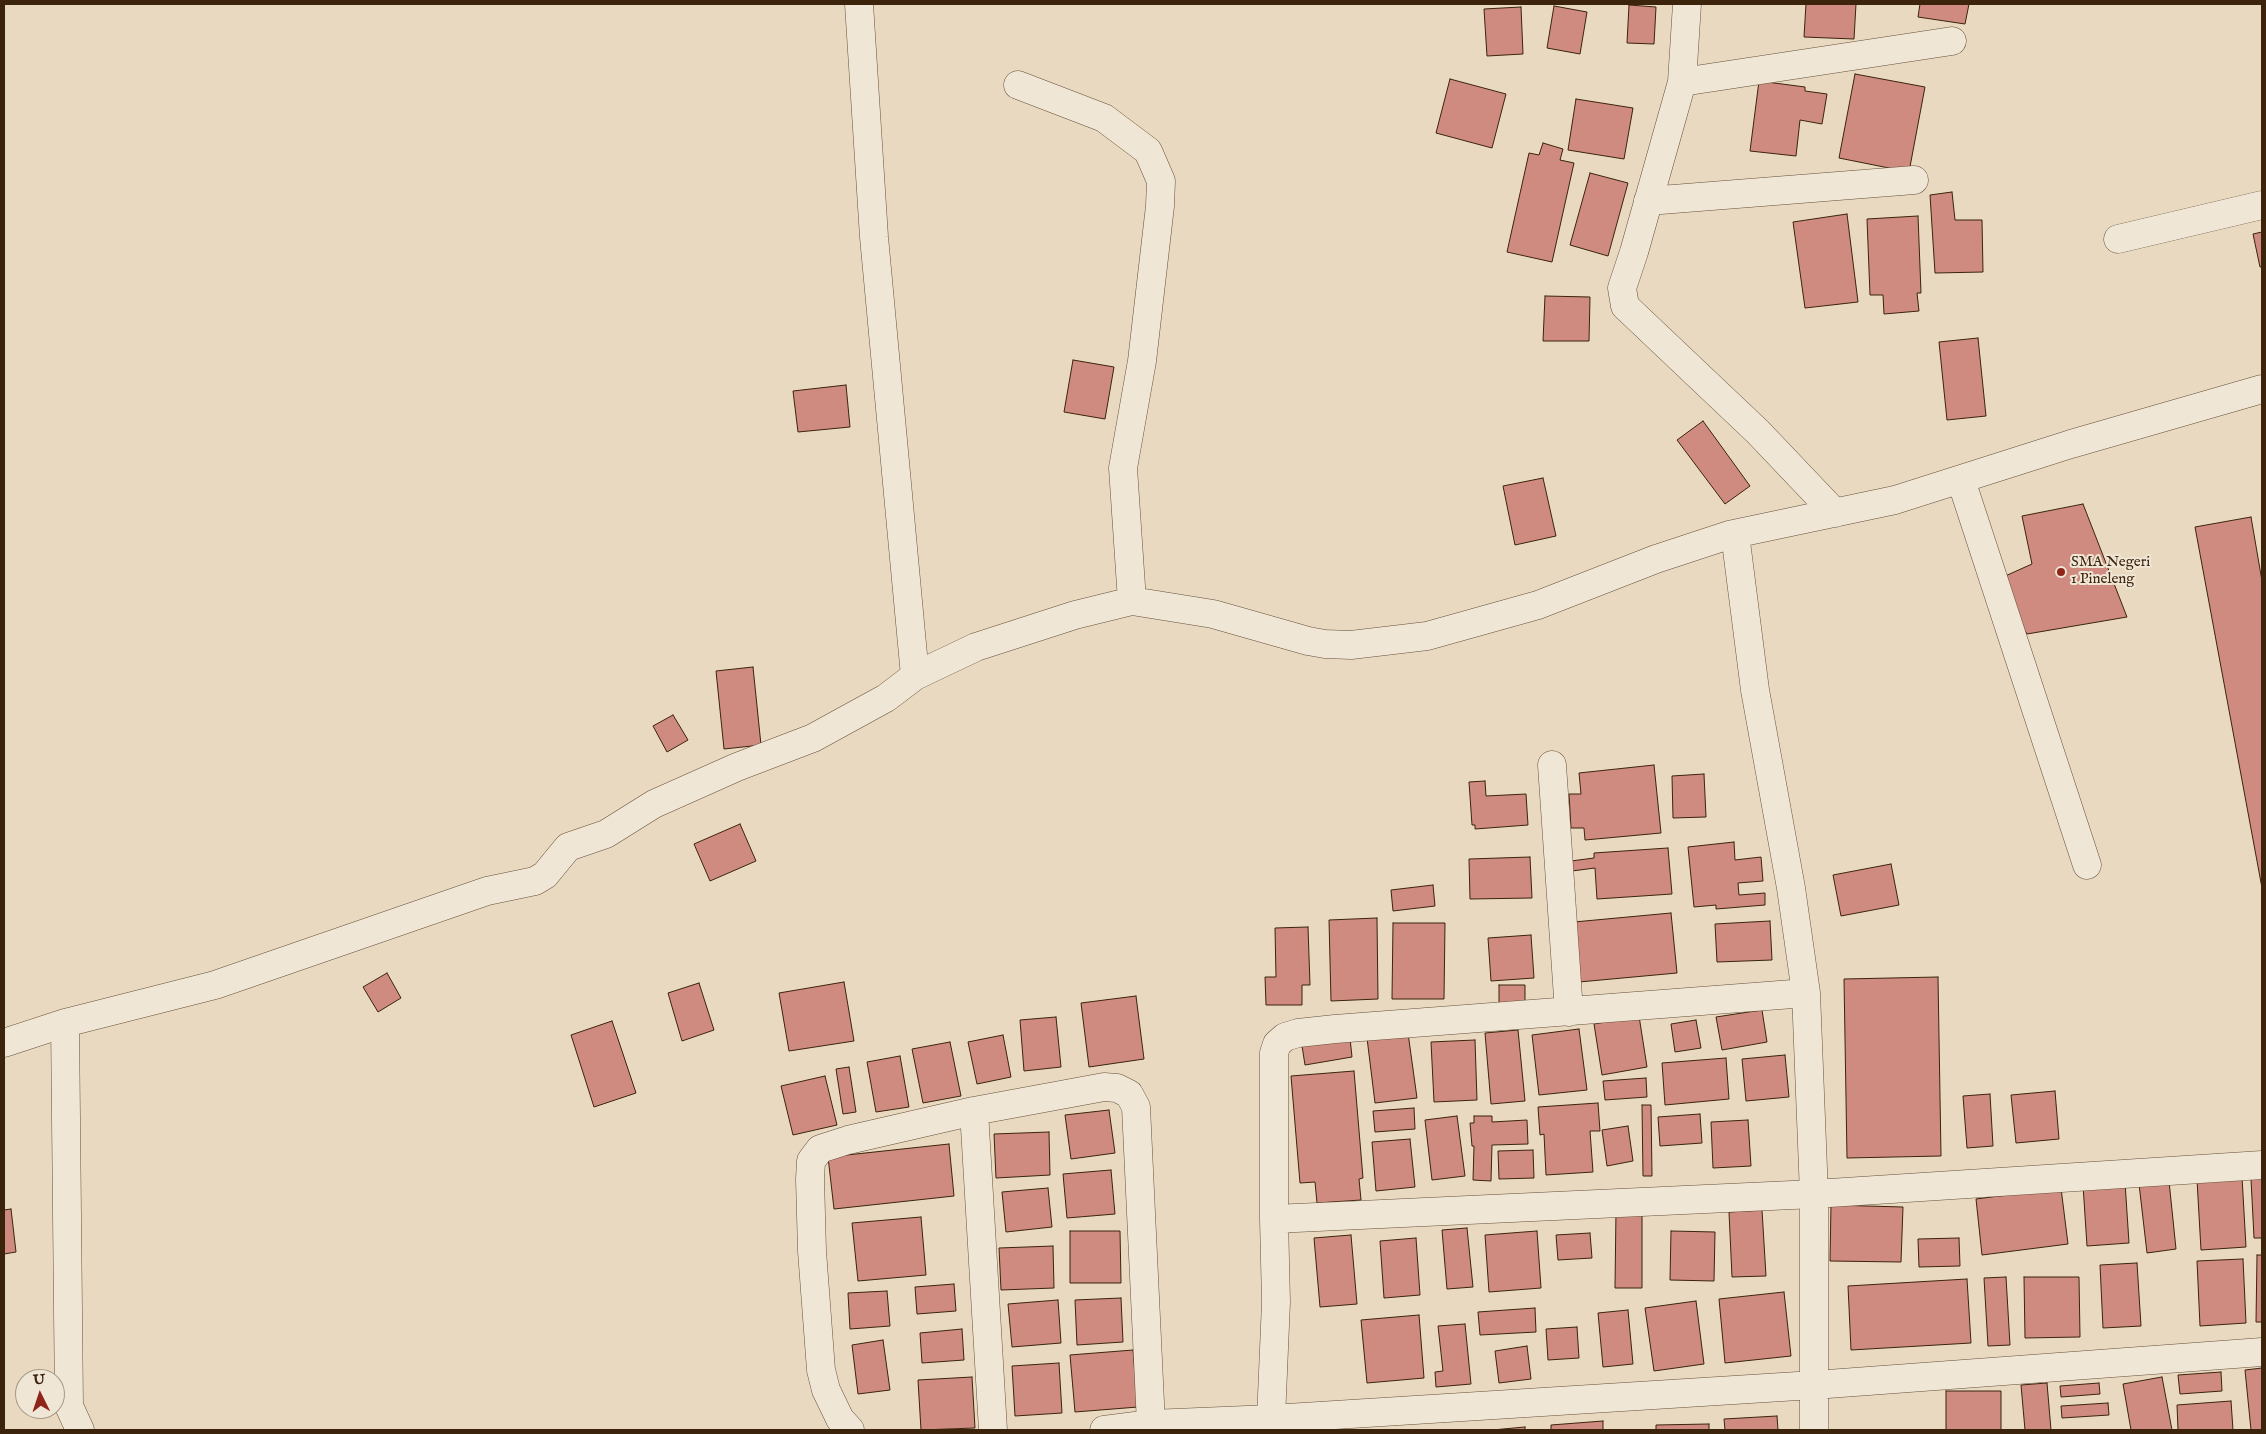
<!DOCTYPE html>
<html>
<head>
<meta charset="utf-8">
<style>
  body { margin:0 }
  #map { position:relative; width:2266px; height:1434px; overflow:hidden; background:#e8d9c0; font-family:"IM FELL English",serif }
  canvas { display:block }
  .frame { position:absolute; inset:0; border:5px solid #3b230c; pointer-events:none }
  .north { position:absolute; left:15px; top:1369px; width:50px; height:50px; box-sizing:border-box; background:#f0e6d6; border:1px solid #a89885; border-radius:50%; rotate:356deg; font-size:14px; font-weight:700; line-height:20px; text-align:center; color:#3b230c }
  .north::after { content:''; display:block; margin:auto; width:18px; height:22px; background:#8f2418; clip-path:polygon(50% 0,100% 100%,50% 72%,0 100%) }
</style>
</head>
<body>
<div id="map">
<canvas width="2266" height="1434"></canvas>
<div class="frame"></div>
<div class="north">U</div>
</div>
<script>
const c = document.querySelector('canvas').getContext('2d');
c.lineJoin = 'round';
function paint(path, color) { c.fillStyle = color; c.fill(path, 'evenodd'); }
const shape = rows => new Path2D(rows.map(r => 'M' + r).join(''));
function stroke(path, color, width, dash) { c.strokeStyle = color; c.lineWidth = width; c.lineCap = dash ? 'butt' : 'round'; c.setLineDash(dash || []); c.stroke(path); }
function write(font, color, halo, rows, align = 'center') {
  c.font = font + ' "IM FELL English",serif'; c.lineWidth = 4; c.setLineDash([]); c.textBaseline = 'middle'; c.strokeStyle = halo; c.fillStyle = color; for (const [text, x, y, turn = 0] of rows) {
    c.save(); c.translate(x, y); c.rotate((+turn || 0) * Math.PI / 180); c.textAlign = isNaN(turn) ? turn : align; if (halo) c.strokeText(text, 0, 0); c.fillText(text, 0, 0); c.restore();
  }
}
const building = shape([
  [1806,4,1856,4,1854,39,1804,37,1806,4],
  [1920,4,1969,4,1965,24,1918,17,1920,4],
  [1629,5,1656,7,1654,44,1627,43,1629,5],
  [1554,6,1587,12,1580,54,1547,48,1554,6],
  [1521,7,1523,54,1487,56,1484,9,1521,7],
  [1855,74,1925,87,1909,172,1839,158,1855,74],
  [1450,79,1506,94,1492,148,1436,133,1450,79],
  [1759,81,1805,87,1805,91,1827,94,1822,124,1800,120,1796,156,1750,151,1759,81],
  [1576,99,1633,108,1624,159,1568,150,1576,99],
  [1543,143,1563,149,1560,160,1574,163,1552,262,1507,252,1529,153,1539,155,1543,143],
  [1590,173,1628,183,1608,256,1570,245,1590,173],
  [1952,192,1955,220,1982,220,1983,272,1935,273,1930,195,1952,192],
  [1847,214,1858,302,1805,308,1793,222,1847,214],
  [1918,216,1921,293,1917,293,1919,311,1884,314,1883,295,1870,295,1867,219,1918,216],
  [2262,232,2262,267,2260,267,2253,234,2262,232],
  [1545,296,1590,297,1589,341,1543,341,1545,296],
  [1978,338,1986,416,1947,420,1939,342,1978,338],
  [1073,360,1114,367,1105,419,1064,412,1073,360],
  [846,385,850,427,798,432,793,391,846,385],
  [1703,421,1750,486,1725,504,1677,440,1703,421],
  [1543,478,1556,536,1515,545,1503,486,1543,478],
  [2083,504,2127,617,2027,634,1994,581,2032,564,2022,516,2083,504],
  [2251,517,2262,581,2262,888,2195,527,2251,517],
  [753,667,761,745,724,749,716,671,753,667],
  [673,715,688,740,667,752,653,726,673,715],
  [1654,765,1661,833,1585,840,1584,828,1571,828,1569,794,1581,794,1579,773,1654,765],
  [1704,774,1706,817,1673,818,1672,776,1704,774],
  [1485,781,1486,796,1526,794,1528,825,1475,829,1475,825,1472,825,1469,782,1485,781],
  [740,824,756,861,710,881,694,844,740,824],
  [1734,842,1735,860,1761,857,1763,881,1738,883,1739,895,1765,893,1765,905,1716,909,1716,905,1694,907,1688,847,1734,842],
  [1668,848,1672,894,1597,899,1595,868,1572,871,1571,861,1594,858,1594,853,1668,848],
  [1530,857,1532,898,1470,899,1469,859,1530,857],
  [1891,864,1899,905,1841,916,1833,875,1891,864],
  [1433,885,1435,906,1393,911,1391,890,1433,885],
  [1671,913,1677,973,1579,982,1574,922,1671,913],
  [1377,918,1378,999,1331,1001,1329,920,1377,918],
  [1770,921,1772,960,1717,962,1715,924,1770,921],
  [1393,923,1445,923,1444,999,1392,999,1393,923],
  [1308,927,1310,985,1302,985,1302,1005,1266,1005,1265,977,1276,977,1275,928,1308,927],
  [1531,935,1534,978,1491,981,1488,938,1531,935],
  [387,973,401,998,378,1012,363,987,387,973],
  [1938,977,1941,1156,1847,1158,1844,979,1938,977],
  [844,982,854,1041,789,1051,779,993,844,982],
  [699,983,714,1030,682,1041,668,993,699,983],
  [1499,985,1525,985,1525,1006,1499,1006,1499,985],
  [1136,996,1144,1059,1089,1067,1081,1003,1136,996],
  [1762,1010,1767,1042,1722,1050,1716,1017,1762,1010],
  [1639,1016,1647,1067,1602,1075,1594,1024,1639,1016],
  [1056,1017,1061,1067,1024,1071,1020,1020,1056,1017],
  [1696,1020,1701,1048,1675,1052,1671,1024,1696,1020],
  [612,1021,636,1093,594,1107,571,1035,612,1021],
  [1579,1029,1587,1090,1539,1095,1532,1035,1579,1029],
  [1518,1030,1525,1101,1491,1104,1485,1033,1518,1030],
  [1408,1033,1417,1098,1375,1103,1367,1038,1408,1033],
  [1003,1035,1011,1077,977,1084,968,1042,1003,1035],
  [1350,1038,1352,1057,1305,1065,1302,1046,1350,1038],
  [1475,1040,1477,1100,1434,1102,1431,1042,1475,1040],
  [950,1042,961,1096,923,1103,912,1049,950,1042],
  [1785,1055,1789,1097,1746,1101,1742,1059,1785,1055],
  [900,1056,909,1107,876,1112,867,1062,900,1056],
  [1726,1058,1729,1099,1665,1105,1662,1063,1726,1058],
  [849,1067,856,1112,843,1114,836,1069,849,1067],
  [1354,1071,1363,1178,1359,1179,1361,1200,1317,1203,1315,1182,1300,1183,1291,1076,1354,1071],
  [825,1076,837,1125,793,1135,781,1086,825,1076],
  [1646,1078,1647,1097,1605,1100,1603,1081,1646,1078],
  [2055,1091,2059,1139,2016,1143,2011,1095,2055,1091],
  [1990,1094,1993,1146,1967,1148,1963,1096,1990,1094],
  [1598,1103,1600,1131,1590,1131,1593,1172,1546,1175,1544,1134,1540,1135,1538,1107,1598,1103],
  [1642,1105,1651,1105,1652,1176,1643,1176,1642,1105],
  [1414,1108,1415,1129,1375,1132,1373,1111,1414,1108],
  [1109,1110,1115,1153,1071,1159,1065,1115,1109,1110],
  [1700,1114,1702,1143,1660,1146,1658,1117,1700,1114],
  [1457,1116,1465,1176,1432,1180,1425,1120,1457,1116],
  [1474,1116,1492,1116,1492,1122,1527,1120,1528,1144,1492,1145,1491,1181,1473,1180,1474,1146,1472,1146,1470,1123,1474,1123,1474,1116],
  [1748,1120,1751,1166,1713,1168,1711,1122,1748,1120],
  [1628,1126,1633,1161,1607,1166,1602,1130,1628,1126],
  [1049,1132,1050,1175,996,1178,994,1134,1049,1132],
  [1410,1139,1415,1187,1376,1191,1372,1142,1410,1139],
  [949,1144,954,1196,834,1209,828,1157,949,1144],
  [1533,1150,1534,1178,1499,1179,1498,1151,1533,1150],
  [1111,1170,1115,1214,1067,1218,1063,1174,1111,1170],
  [2242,1177,2246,1247,2201,1250,2197,1180,2242,1177],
  [2262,1178,2262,1238,2254,1238,2251,1179,2262,1178],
  [2169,1181,2176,1249,2147,1253,2139,1184,2169,1181],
  [2125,1182,2129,1243,2087,1246,2083,1185,2125,1182],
  [1048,1188,1052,1227,1006,1232,1002,1192,1048,1188],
  [2061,1188,2068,1244,1982,1255,1976,1199,2061,1188],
  [1831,1205,1903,1207,1901,1262,1830,1261,1831,1205],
  [11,1209,16,1252,4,1254,4,1210,11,1209],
  [1616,1210,1642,1210,1642,1288,1615,1288,1616,1210],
  [1762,1210,1766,1276,1732,1277,1729,1212,1762,1210],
  [921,1217,926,1275,858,1281,852,1223,921,1217],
  [1467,1228,1473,1287,1447,1289,1442,1230,1467,1228],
  [1070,1231,1120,1231,1121,1283,1070,1283,1070,1231],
  [1537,1231,1541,1288,1489,1292,1485,1235,1537,1231],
  [1671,1231,1715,1232,1714,1281,1670,1280,1671,1231],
  [1590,1233,1592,1258,1558,1260,1556,1235,1590,1233],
  [1351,1235,1357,1304,1320,1307,1314,1238,1351,1235],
  [1416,1238,1420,1295,1384,1298,1380,1241,1416,1238],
  [1959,1238,1960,1266,1919,1267,1918,1239,1959,1238],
  [1053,1246,1054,1288,1001,1290,999,1248,1053,1246],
  [2257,1255,2262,1255,2262,1322,2256,1322,2257,1255],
  [2243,1259,2246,1323,2200,1326,2197,1261,2243,1259],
  [2137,1263,2141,1326,2103,1328,2100,1265,2137,1263],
  [2006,1277,2010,1345,1988,1346,1984,1278,2006,1277],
  [2024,1277,2079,1277,2080,1337,2025,1338,2024,1277],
  [1967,1279,1971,1343,1851,1350,1848,1286,1967,1279],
  [954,1284,956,1311,917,1314,915,1287,954,1284],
  [887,1291,890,1326,850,1329,848,1293,887,1291],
  [1784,1292,1791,1356,1725,1363,1719,1299,1784,1292],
  [1121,1298,1123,1342,1077,1345,1075,1300,1121,1298],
  [1058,1300,1061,1343,1012,1347,1008,1304,1058,1300],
  [1696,1301,1704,1364,1654,1371,1645,1308,1696,1301],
  [1535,1308,1536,1332,1480,1335,1478,1312,1535,1308],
  [1628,1310,1633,1364,1603,1367,1598,1313,1628,1310],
  [1419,1315,1424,1378,1367,1383,1361,1320,1419,1315],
  [1465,1324,1471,1384,1436,1387,1435,1372,1443,1371,1438,1326,1465,1324],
  [1577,1327,1579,1358,1548,1360,1546,1329,1577,1327],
  [962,1329,964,1360,922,1363,920,1333,962,1329],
  [883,1340,890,1390,858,1394,852,1345,883,1340],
  [1527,1346,1531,1379,1499,1383,1495,1351,1527,1346],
  [1133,1350,1138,1407,1075,1412,1070,1355,1133,1350],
  [1059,1363,1062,1413,1015,1416,1012,1366,1059,1363],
  [2262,1368,2262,1430,2251,1430,2245,1370,2262,1368],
  [2221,1372,2222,1391,2180,1394,2178,1375,2221,1372],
  [972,1377,975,1428,921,1430,918,1380,972,1377],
  [2162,1377,2172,1430,2131,1430,2123,1384,2162,1377],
  [2047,1383,2051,1430,2025,1430,2021,1385,2047,1383],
  [2099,1383,2100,1394,2061,1397,2060,1386,2099,1383],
  [1946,1391,2001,1391,2001,1430,1946,1430,1946,1391],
  [2231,1401,2233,1430,2178,1430,2177,1405,2231,1401],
  [2108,1403,2109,1415,2062,1418,2061,1406,2108,1403],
  [1777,1416,1778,1430,1725,1430,1724,1419,1777,1416],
  [1603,1421,1603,1430,1551,1430,1551,1425,1603,1421],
  [1709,1424,1709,1430,1656,1430,1656,1425,1709,1424],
  [1525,1427,1525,1430,1492,1430,1525,1427]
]);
paint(building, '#cf8b7f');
stroke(building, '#3b230c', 1);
const minor = shape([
  [859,4,874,237,915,676],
  [1687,4,1682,82,1634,252,1622,288,1625,306,1758,432,1835,513],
  [1682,82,1952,41],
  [1018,85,1104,118,1148,151,1161,181,1160,206,1142,361,1123,468,1132,601],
  [1648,201,1914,180],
  [2118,239,2262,205],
  [1961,480,2087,865],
  [1735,534,1755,690,1791,888,1806,993,1814,1194,1814,1430],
  [1552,765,1569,1012],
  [65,1023,69,1406,80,1430],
  [4,1043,65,1023,215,985,487,891,535,881,545,875,568,847,606,834,654,804,737,767,813,738,886,698,915,676,976,647,1075,615,1132,601,1213,614,1308,641,1325,644,1351,645,1427,636,1538,605,1656,559,1729,535,1895,500,2071,444,2262,389],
  [974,1111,993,1430],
  [2262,1165,1814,1194,1274,1219,1276,1302,1271,1419,1814,1385,2262,1352],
  [1274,1219,1274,1053,1277,1044,1285,1037,1298,1033,1335,1029,1806,993],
  [850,1430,840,1419,826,1390,821,1370,812,1251,810,1179,811,1161,820,1149,848,1140,974,1111,1104,1087,1117,1088,1129,1094,1136,1107,1151,1424],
  [1104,1430,1151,1424,1271,1419]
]);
stroke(minor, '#665039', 29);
stroke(minor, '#f0e6d6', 28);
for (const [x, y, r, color] of [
  [2061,572,5,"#8f2418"]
]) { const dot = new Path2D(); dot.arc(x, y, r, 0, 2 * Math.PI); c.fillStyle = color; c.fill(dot); stroke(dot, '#f0e6d6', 2); }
write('15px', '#3b230c', '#f0e6d6', [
  ["SMA Negeri",2071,563],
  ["1 Pineleng",2071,580]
], 'left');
</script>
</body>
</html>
